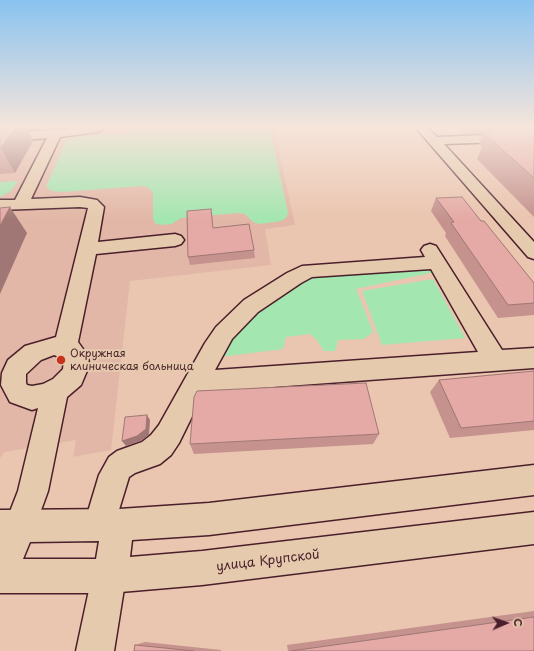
<!DOCTYPE html>
<html>
<head>
<meta charset="utf-8">
<style>
  body { margin:0 }
  #map { position:relative; width:534px; height:651px; overflow:hidden; background:#eac5af; font-family:"Playpen Sans",sans-serif }
  canvas { display:block }
  .north { position:absolute; left:486px; top:603px; width:40px; height:40px; -webkit-text-stroke:3px #e5caad; paint-order:stroke; rotate:88deg; font-size:11px; font-weight:700; line-height:16px; text-align:center; color:#4a1f2b }
  .north::after { content:''; display:block; margin:auto; width:14px; height:18px; background:#4a1f2b; clip-path:polygon(50% 0,100% 100%,50% 72%,0 100%) }
</style>
</head>
<body>
<div id="map">
<canvas width="534" height="651"></canvas>
<div class="north">С</div>
</div>
<script>
const c = document.querySelector('canvas').getContext('2d');
c.lineJoin = 'round';
function paint(path, color) { c.fillStyle = color; c.fill(path, 'evenodd'); }
const shape = rows => new Path2D(rows.map(r => 'M' + r).join(''));
function stroke(path, color, width, dash) { c.strokeStyle = color; c.lineWidth = width; c.lineCap = dash ? 'butt' : 'round'; c.setLineDash(dash || []); c.stroke(path); }
function write(font, color, halo, rows, align = 'center') {
  c.font = font + ' "Playpen Sans",sans-serif'; c.lineWidth = 4; c.setLineDash([]); c.textBaseline = 'middle'; c.strokeStyle = halo; c.fillStyle = color; for (const [text, x, y, turn = 0] of rows) {
    c.save(); c.translate(x, y); c.rotate((+turn || 0) * Math.PI / 180); c.textAlign = isNaN(turn) ? turn : align; if (halo) c.strokeText(text, 0, 0); c.fillText(text, 0, 0); c.restore();
  }
}
paint(shape([
  [0,128,274,128,295,225,265,229,271,265,130,281,111,450,73,457,76,440,4,452,0,459]
]), '#e2b7a7');
paint(shape([
  [135,128,270,128,288,213,286,218,281,221,260,224,253,222,245,214,238,213,181,218,172,224,160,225,155,223,153,219,153,193,149,188,142,186,63,192,52,191,46,187,66,141,69,139,78,136,119,134,129,131],
  [18,181,11,191,0,197,0,182],
  [431,264,435,272,356,289,373,332,364,339,338,340,335,351,324,351,316,339,310,334,286,337,283,349,213,358,228,335,303,276],
  [433,279,465,338,382,345,362,291]
]), '#a4e6b0');
const minor = shape([
  [75,128,104,128,98,132,60,137,31,199,80,197,97,200,104,207,98,242,175,234,181,236,184,240,181,244,175,246,96,254,78,342,88,356,89,366,81,385,67,397,48,491,31,538,20,543,9,538,4,527,18,491,38,408,32,410,10,402,1,385,2,373,8,360,25,346,56,337,88,208,80,207,0,210,0,200,15,200,47,138,0,142,0,134,75,128],
  [54,355,64,359,63,369,53,379,43,384,32,386,27,385,26,383,26,374,41,360,54,355],
  [416,128,428,128,437,137,534,133,534,141,444,144,534,242,534,259,528,257,416,128],
  [430,244,436,246,502,350,534,348,534,368,204,392,179,443,171,455,160,464,135,473,129,477,111,536,100,541,89,536,84,525,99,475,109,457,117,451,142,442,151,435,159,425,205,343,216,327,244,300,287,273,302,266,425,257,421,250,424,246,430,244],
  [431,269,478,352,215,370,232,339,258,312,301,283,312,277,431,269],
  [109,559,121,564,126,576,114,651,76,651,92,576,97,564,109,559]
]);
const major = shape([
  [534,465,534,495,209,535,132,540,130,557,202,551,534,512,534,544,202,585,109,593,0,593,0,510,119,509,209,503,534,465],
  [99,541,96,559,23,559,30,542,99,541]
]);
stroke(minor, '#4a1f2b', 3);
stroke(major, '#4a1f2b', 3);
paint(minor, '#e5caad');
paint(major, '#e5caad');
paint(shape([
  [0,128,41,128,40,129,28,130,33,141,15,173,0,174],
  [458,128,534,128,534,217,477,159,482,147,479,144,483,134,466,134],
  [436,198,481,221,534,283,534,315,498,318,445,236,446,233,431,211],
  [213,228,254,250,255,258,190,265,188,257],
  [534,371,534,430,450,438,430,392,439,380],
  [379,434,373,444,194,454,190,444],
  [534,611,534,651,288,651,287,645],
  [145,642,221,650,221,651,134,651,135,645]
]), '#c5928e');
paint(shape([
  [0,128,41,128,40,129,28,130,33,141,15,173,1,148],
  [10,207,27,233,0,294,0,226],
  [147,415,150,420,149,435,141,441,126,446,122,441]
]), '#a07774');
const building = shape([
  [0,128,15,128,1,148,0,149,0,128],
  [495,128,534,128,534,178,487,136,495,128],
  [462,197,481,221,484,221,534,283,534,303,508,305,451,223,454,222,436,198,462,197],
  [10,207,0,226,0,208,10,207],
  [211,209,213,228,249,224,254,250,188,257,187,211,211,209],
  [534,371,534,421,461,428,439,380,534,371],
  [366,383,379,434,190,444,194,397,197,391,366,383],
  [147,415,146,429,137,436,122,441,125,417,147,415],
  [534,617,534,651,291,651,534,617],
  [135,645,194,651,134,651,135,645]
]);
paint(building, '#e5aaa5');
stroke(building, '#a07774', 1);
const sky = c.createLinearGradient(0, 0, 0, 219);
sky.addColorStop(0, '#89c3f0');
sky.addColorStop(0.58, '#f6e5db');
sky.addColorStop(1, '#f6e5db00');
c.fillStyle = sky;
c.fillRect(0, 0, 534, 219);
for (const [x, y, r, color] of [
  [61,360,5,"#c8321e"]
]) { const dot = new Path2D(); dot.arc(x, y, r, 0, 2 * Math.PI); c.fillStyle = color; c.fill(dot); stroke(dot, '#e5caad', 1.5); }
write('11px', '#4a1f2b', '#e5caad', [
  ["Окружная",70,354],
  ["клиническая больница",70,367]
], 'left');
write('13px', '#4a1f2b', '#e5caad', [
  ["улица Крупской",268,561,-7]
]);
</script>
</body>
</html>
